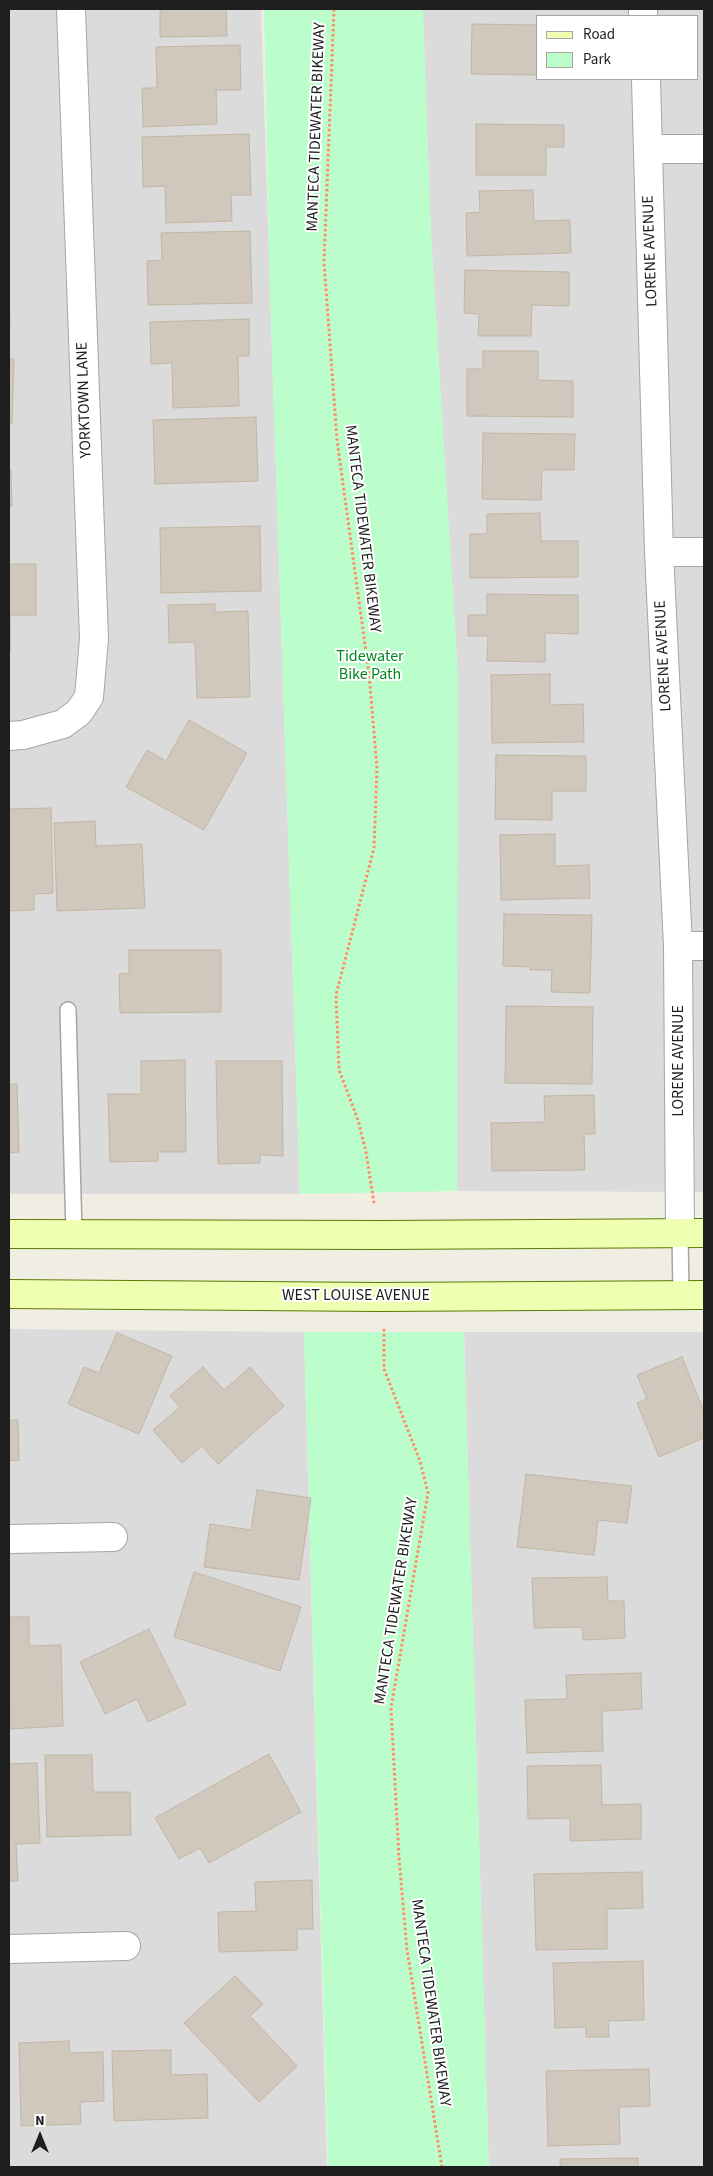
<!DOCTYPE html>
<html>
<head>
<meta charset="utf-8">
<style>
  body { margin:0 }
  #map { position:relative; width:713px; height:2176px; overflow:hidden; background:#f0eee3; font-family:"Source Sans 3",sans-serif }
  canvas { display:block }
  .frame { position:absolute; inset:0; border:10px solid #1e1e1e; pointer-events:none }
  .legend { position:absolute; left:536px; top:15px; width:162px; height:65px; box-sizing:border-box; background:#fff; border:1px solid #a5a5a5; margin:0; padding:6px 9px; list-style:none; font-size:15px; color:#1e1e1e }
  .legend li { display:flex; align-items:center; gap:10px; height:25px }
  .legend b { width:25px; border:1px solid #a5a5a5 }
  .north { position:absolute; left:15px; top:2111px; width:50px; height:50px; -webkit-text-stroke:4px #fff; paint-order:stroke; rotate:0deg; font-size:14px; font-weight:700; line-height:20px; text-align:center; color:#1e1e1e }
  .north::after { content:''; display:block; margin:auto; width:18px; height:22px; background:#1e1e1e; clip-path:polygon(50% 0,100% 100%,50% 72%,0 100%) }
</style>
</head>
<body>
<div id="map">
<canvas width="713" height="2176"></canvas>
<div class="frame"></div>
<ul class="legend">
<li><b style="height:6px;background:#efffb2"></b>Road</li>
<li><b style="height:14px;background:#bcfecb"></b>Park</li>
</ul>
<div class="north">N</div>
</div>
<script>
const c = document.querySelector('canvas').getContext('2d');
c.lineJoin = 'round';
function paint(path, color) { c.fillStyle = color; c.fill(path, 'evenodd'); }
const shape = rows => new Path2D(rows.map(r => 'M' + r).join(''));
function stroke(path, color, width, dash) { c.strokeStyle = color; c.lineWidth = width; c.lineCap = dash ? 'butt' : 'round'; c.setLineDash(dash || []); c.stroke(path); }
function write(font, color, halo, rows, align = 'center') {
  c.font = font + ' "Source Sans 3",sans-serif'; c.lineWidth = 4; c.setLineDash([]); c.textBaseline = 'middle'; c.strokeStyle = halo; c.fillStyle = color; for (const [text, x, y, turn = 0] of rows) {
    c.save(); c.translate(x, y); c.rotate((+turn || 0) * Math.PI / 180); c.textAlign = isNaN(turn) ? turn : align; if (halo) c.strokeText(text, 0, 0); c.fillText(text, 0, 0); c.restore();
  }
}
paint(shape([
  [9,9,261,9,300,1194,9,1194],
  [422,9,704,9,704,1192,457,1191],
  [537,16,697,16,697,79,537,79],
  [9,1329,304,1332,327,2167,9,2167],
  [464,1332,704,1332,704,2167,487,2167]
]), '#dcdbdb');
paint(shape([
  [264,9,423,9,431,232,458,676,457,1191,300,1194,270,296],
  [304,1332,464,1332,489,2167,328,2167]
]), '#bcfecb');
const building = shape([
  [160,9,226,9,227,36,160,37,160,9],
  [472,24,537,25,537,75,471,74,472,24],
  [240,45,241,90,216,90,217,124,143,127,142,88,157,88,156,47,240,45],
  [476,124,564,125,564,147,546,147,546,175,476,175,476,124],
  [249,134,251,195,231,195,232,221,166,223,165,186,143,187,142,137,249,134],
  [533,190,534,221,570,220,571,253,467,256,466,213,480,212,479,191,533,190],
  [250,231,252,303,148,305,147,261,162,260,161,233,250,231],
  [465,270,569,272,569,306,532,305,531,336,478,336,479,314,464,313,465,270],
  [9,287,10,328,9,328,9,287],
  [249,319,249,356,238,356,239,406,173,408,172,363,151,364,150,322,249,319],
  [483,351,538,351,538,380,573,381,573,417,467,416,467,369,483,369,483,351],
  [9,359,14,359,12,424,9,424,9,359],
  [256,417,258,481,155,484,153,420,256,417],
  [483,433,575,434,574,470,542,470,541,500,482,499,483,433],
  [9,470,11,470,12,506,9,506,9,470],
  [540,513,541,541,578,541,578,577,470,578,470,534,487,534,487,514,540,513],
  [260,526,261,591,161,593,160,528,260,526],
  [9,564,36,564,36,615,10,615,10,652,9,564],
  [487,594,578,595,578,634,545,633,545,662,487,661,488,636,468,636,468,615,487,615,487,594],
  [215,604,215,612,248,611,250,697,197,698,195,642,169,643,168,605,215,604],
  [550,674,550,705,583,704,584,742,492,743,491,675,550,674],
  [189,720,247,753,204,830,126,787,147,750,166,761,189,720],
  [496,755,586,756,586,791,552,791,552,820,495,819,496,755],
  [51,808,53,893,34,894,34,910,9,911,9,809,51,808],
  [95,821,96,846,142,844,145,908,57,911,54,823,95,821],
  [555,834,555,866,589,865,590,898,501,900,500,835,555,834],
  [504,914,592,915,590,993,551,992,552,970,530,970,530,967,503,966,504,914],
  [129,950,221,950,221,1012,120,1013,119,974,129,973,129,950],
  [506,1006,593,1007,592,1084,505,1083,506,1006],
  [185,1060,186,1152,158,1152,158,1161,110,1162,108,1094,141,1094,141,1061,185,1060],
  [216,1061,282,1061,283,1156,260,1155,260,1163,218,1164,216,1061],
  [9,1084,17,1084,19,1152,9,1153,9,1084],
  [594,1095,595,1134,584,1134,585,1170,492,1171,491,1123,545,1122,544,1096,594,1095],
  [117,1333,172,1356,139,1434,68,1404,84,1367,99,1373,117,1333],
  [682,1357,704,1412,704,1438,659,1457,637,1403,647,1399,637,1375,682,1357],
  [203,1367,224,1390,250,1367,284,1406,218,1464,202,1446,182,1463,153,1430,180,1407,170,1396,203,1367],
  [9,1420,18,1420,19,1460,9,1461,9,1420],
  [526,1474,632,1486,627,1523,598,1520,594,1555,517,1547,526,1474],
  [257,1490,311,1498,299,1580,204,1567,210,1524,251,1530,257,1490],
  [194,1572,301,1607,280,1671,174,1637,194,1572],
  [607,1577,608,1601,624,1601,625,1638,583,1640,582,1627,534,1628,532,1578,607,1577],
  [9,1617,29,1617,29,1646,61,1645,63,1726,10,1729,9,1617],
  [149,1629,186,1704,148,1722,137,1699,105,1714,80,1662,149,1629],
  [641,1673,642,1709,602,1711,603,1751,527,1753,525,1700,567,1699,566,1675,641,1673],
  [269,1754,301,1812,209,1863,200,1848,179,1859,155,1818,269,1754],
  [45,1755,92,1755,93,1792,130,1792,131,1835,47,1837,45,1755],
  [37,1763,40,1843,16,1844,18,1881,9,1881,9,1764,37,1763],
  [601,1765,602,1805,641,1804,641,1839,570,1841,570,1818,528,1819,527,1766,601,1765],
  [642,1872,643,1908,607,1909,607,1949,536,1950,534,1874,642,1872],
  [312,1880,313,1929,297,1929,297,1950,219,1952,218,1912,256,1911,255,1882,312,1880],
  [643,1961,644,2020,608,2021,609,2037,586,2037,586,2027,555,2028,553,1963,643,1961],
  [235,1976,263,2004,250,2016,297,2066,259,2102,184,2023,235,1976],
  [69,2041,70,2053,103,2052,104,2101,80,2102,81,2124,21,2126,19,2043,69,2041],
  [171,2050,171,2075,207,2074,208,2118,114,2121,112,2051,171,2050],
  [649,2069,650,2106,619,2107,620,2144,548,2146,546,2071,649,2069],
  [638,2158,638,2167,560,2167,560,2159,638,2158]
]);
paint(building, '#d0c8bc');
stroke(building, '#c3b6a4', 1);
const service = shape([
  [68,1010,74,1234],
  [680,1234,681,1295]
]);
const minor = shape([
  [643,9,643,16],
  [646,79,659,552,678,946,680,1234],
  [648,149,704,149],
  [659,552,704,552],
  [9,736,23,735,63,724,79,712,89,697,94,639,71,9],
  [678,946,704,946],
  [9,1539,113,1537],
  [9,1949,126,1946]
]);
const secondary = shape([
  [9,1234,384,1235,704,1233],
  [9,1294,379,1297,704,1295]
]);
stroke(service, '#a5a5a5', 18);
stroke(minor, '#a5a5a5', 30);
stroke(secondary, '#5a7a00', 30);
stroke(shape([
  [334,9,324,262,337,440,369,674,377,768,374,848,336,995,339,1070,358,1120,366,1152,374,1203],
  [384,1329,384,1369,420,1461,428,1493,391,1708,399,1858,407,1950,442,2167]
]), '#ff8c65', 3, [2.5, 2.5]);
stroke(service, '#fff', 15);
stroke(minor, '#fff', 28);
stroke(secondary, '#efffb2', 28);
write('16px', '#1e1e1e', '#fff', [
  ["MANTECA TIDEWATER BIKEWAY",317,127,-88],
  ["LORENE AVENUE",651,251,-92],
  ["YORKTOWN LANE",85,400,-92],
  ["MANTECA TIDEWATER BIKEWAY",362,529,83],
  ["LORENE AVENUE",664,656,-93],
  ["LORENE AVENUE",679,1061,-90],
  ["WEST LOUISE AVENUE",356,1296],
  ["MANTECA TIDEWATER BIKEWAY",397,1601,-81],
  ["MANTECA TIDEWATER BIKEWAY",430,2003,82]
]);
write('16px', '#028621', '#fff', [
  ["Tidewater",370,657],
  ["Bike Path",370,675]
]);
</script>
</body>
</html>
